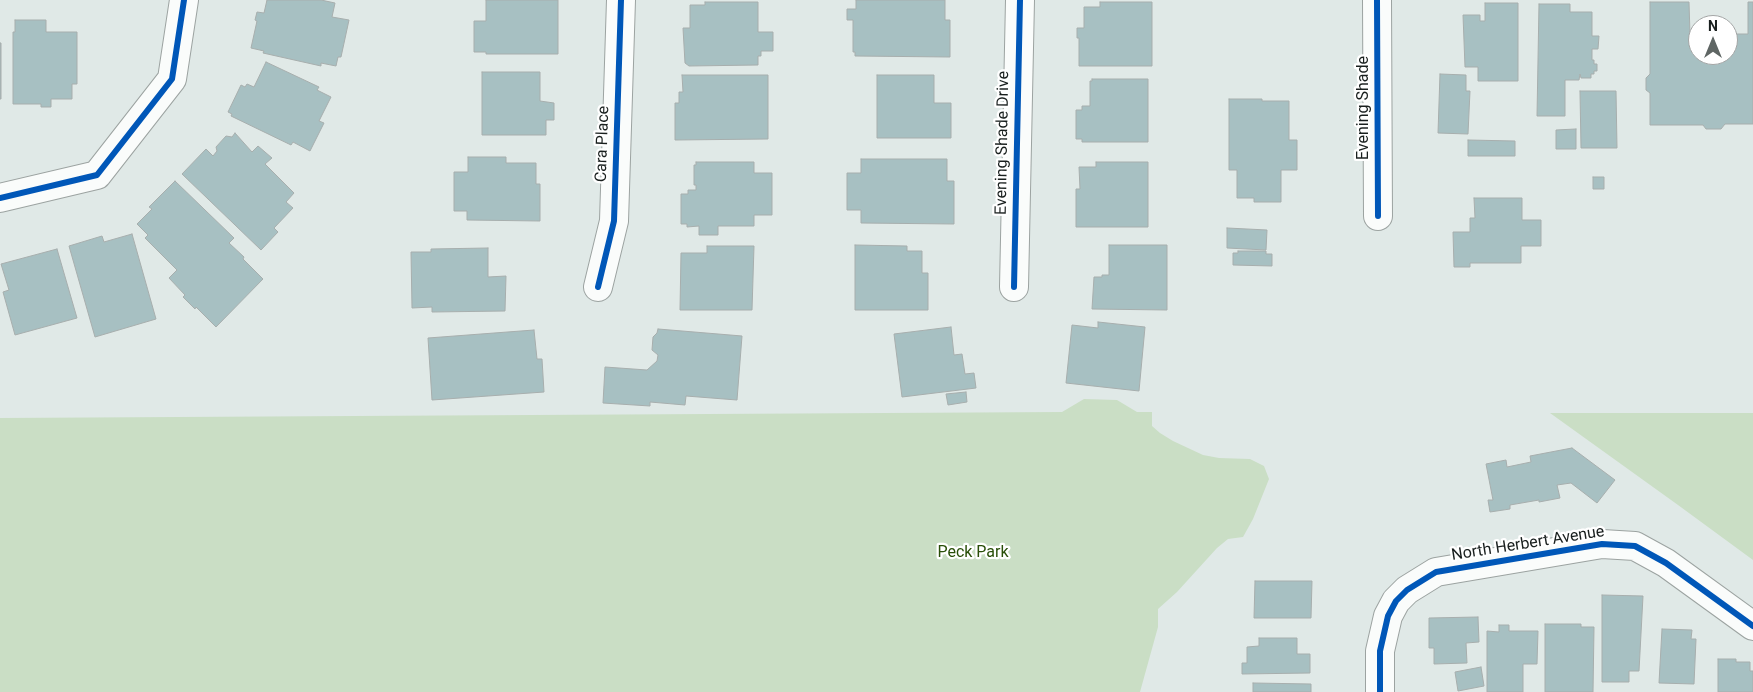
<!DOCTYPE html>
<html>
<head>
<meta charset="utf-8">
<style>
  body { margin:0 }
  #map { position:relative; width:1753px; height:692px; overflow:hidden; background:#e0e9e7; font-family:Roboto,sans-serif }
  canvas { display:block }
  .north { position:absolute; left:1688px; top:15px; width:50px; height:50px; box-sizing:border-box; background:#fff; border:1px solid #a3a5a5; border-radius:50%; rotate:0deg; font-size:14px; font-weight:700; line-height:20px; text-align:center; color:#191f1e }
  .north::after { content:''; display:block; margin:auto; width:18px; height:22px; background:#5f6664; clip-path:polygon(50% 0,100% 100%,50% 72%,0 100%) }
</style>
</head>
<body>
<div id="map">
<canvas width="1753" height="692"></canvas>
<div class="north">N</div>
</div>
<script>
const c = document.querySelector('canvas').getContext('2d');
c.lineJoin = 'round';
function paint(path, color) { c.fillStyle = color; c.fill(path, 'evenodd'); }
const shape = rows => new Path2D(rows.map(r => 'M' + r).join(''));
function stroke(path, color, width, dash) { c.strokeStyle = color; c.lineWidth = width; c.lineCap = dash ? 'butt' : 'round'; c.setLineDash(dash || []); c.stroke(path); }
function write(font, color, halo, rows, align = 'center') {
  c.font = font + ' Roboto,sans-serif'; c.lineWidth = 4.5; c.setLineDash([]); c.textBaseline = 'middle'; c.strokeStyle = halo; c.fillStyle = color; for (const [text, x, y, turn = 0] of rows) {
    c.save(); c.translate(x, y); c.rotate((+turn || 0) * Math.PI / 180); c.textAlign = isNaN(turn) ? turn : align; if (halo) c.strokeText(text, 0, 0); c.fillText(text, 0, 0); c.restore();
  }
}
paint(shape([
  [1084,399,1117,400,1137,412,1152,412,1152,426,1160,433,1173,441,1203,455,1219,458,1250,459,1264,466,1269,479,1253,519,1243,537,1228,539,1217,548,1177,592,1158,609,1158,627,1140,692,0,692,0,418,1062,412],
  [1550,413,1753,413,1753,560,1678,505]
]), '#cadec5');
const building = shape([
  [267,0,321,0,335,3,332,17,349,20,341,57,338,57,336,66,321,63,321,66,263,53,264,51,251,48,257,21,255,20,257,12,264,13,267,0],
  [486,0,558,0,558,54,486,54,486,52,474,52,474,21,486,21,486,0],
  [856,0,945,0,945,20,950,20,950,57,855,56,855,52,853,52,853,20,847,20,847,9,856,9,856,0],
  [705,2,758,2,758,32,773,32,773,51,761,51,761,56,758,56,758,65,689,66,685,63,683,28,690,28,690,5,705,5,705,2],
  [1100,2,1152,2,1152,66,1079,66,1079,38,1077,38,1077,28,1084,28,1084,7,1100,7,1100,2],
  [1650,2,1689,2,1690,35,1698,34,1698,55,1728,55,1728,34,1748,34,1748,2,1753,2,1753,124,1725,124,1721,129,1706,129,1703,125,1650,125,1650,93,1646,90,1646,78,1650,74,1650,2],
  [1485,3,1518,3,1518,81,1478,81,1478,67,1465,67,1463,15,1480,15,1480,21,1485,21,1485,3],
  [1539,4,1570,4,1570,12,1592,12,1592,36,1599,36,1598,49,1592,49,1592,60,1594,60,1594,64,1597,64,1597,71,1594,71,1594,74,1591,74,1591,78,1581,78,1580,74,1579,80,1565,80,1565,116,1537,116,1539,4],
  [15,20,46,20,46,32,77,32,77,84,72,84,72,99,51,99,51,107,41,107,41,104,13,104,13,32,15,32,15,20],
  [0,43,1,43,1,99,0,99,0,43],
  [266,62,319,87,317,90,331,97,319,121,324,123,310,151,293,142,291,145,231,116,232,114,228,112,241,85,245,87,247,84,254,87,266,62],
  [482,72,540,72,540,101,554,103,554,120,546,120,546,135,482,135,482,72],
  [1440,74,1466,75,1466,91,1470,91,1468,134,1438,133,1440,74],
  [682,75,768,75,768,139,675,140,675,103,679,103,679,92,683,92,682,75],
  [877,75,934,75,934,103,951,103,951,138,877,138,877,75],
  [1092,79,1148,79,1148,142,1082,142,1082,139,1076,139,1076,110,1082,110,1082,106,1090,106,1090,81,1092,81,1092,79],
  [1580,91,1616,91,1617,148,1581,148,1580,91],
  [1229,99,1262,99,1262,101,1289,101,1289,140,1297,140,1297,170,1281,170,1281,202,1254,202,1254,198,1237,198,1237,170,1229,170,1229,99],
  [1576,129,1576,149,1556,149,1556,130,1576,129],
  [235,133,252,152,258,146,272,158,265,164,294,193,286,202,293,208,274,228,278,232,261,250,182,174,206,149,213,156,217,151,216,147,226,136,232,137,235,133],
  [1468,140,1515,141,1515,156,1468,156,1468,140],
  [468,157,506,157,506,163,536,163,536,184,540,184,540,221,467,220,467,211,454,211,454,172,468,172,468,157],
  [861,159,947,159,947,181,954,181,954,224,861,223,861,210,847,210,847,173,861,173,861,159],
  [696,162,754,162,754,173,772,173,772,215,754,215,754,226,718,226,718,235,699,235,699,226,687,227,687,224,681,224,681,194,688,194,688,190,696,190,696,185,694,185,694,165,696,165,696,162],
  [1096,162,1148,162,1148,227,1076,227,1076,189,1080,189,1079,167,1096,167,1096,162],
  [1593,177,1604,177,1604,189,1593,189,1593,177],
  [175,181,234,238,229,243,244,257,243,259,263,279,216,327,196,307,195,309,183,297,185,295,169,278,177,270,145,238,148,235,137,224,152,209,149,207,175,181],
  [1474,198,1522,198,1522,220,1541,220,1541,246,1521,246,1521,263,1470,263,1470,267,1454,267,1453,232,1470,232,1470,218,1475,218,1474,198],
  [1227,228,1267,230,1266,250,1227,248,1227,228],
  [132,234,156,319,95,337,69,246,102,236,104,242,132,234],
  [855,245,907,246,907,251,922,251,922,273,928,273,928,310,855,310,855,245],
  [1109,245,1167,245,1167,310,1092,309,1094,277,1102,277,1102,275,1109,275,1109,245],
  [707,246,754,246,752,310,680,310,681,253,707,253,707,246],
  [488,248,488,277,506,276,505,311,432,312,432,307,412,308,411,252,431,252,431,249,488,248],
  [57,249,77,318,15,335,3,292,9,290,1,264,57,249],
  [1238,251,1266,251,1266,254,1272,254,1272,266,1233,265,1233,253,1238,253,1238,251],
  [1098,322,1145,327,1139,391,1066,383,1072,325,1098,328,1098,322],
  [951,327,954,355,962,354,965,374,974,373,976,388,902,397,894,334,951,327],
  [658,329,742,336,737,400,686,396,685,405,650,402,650,406,603,403,605,367,647,370,657,361,658,355,652,350,653,337,657,333,658,329],
  [534,330,537,359,542,359,544,392,432,400,428,338,534,330],
  [966,392,967,402,948,405,946,394,966,392],
  [1572,448,1615,480,1597,503,1571,483,1557,485,1560,498,1539,502,1539,500,1510,505,1510,509,1490,512,1488,500,1493,500,1486,464,1506,460,1507,467,1531,462,1530,456,1572,448],
  [1255,581,1312,581,1311,618,1254,618,1255,581],
  [1602,595,1643,596,1639,671,1629,671,1629,682,1602,682,1602,595],
  [1478,617,1479,642,1466,643,1467,663,1434,664,1434,648,1429,648,1429,618,1478,617],
  [1545,624,1581,624,1581,627,1594,627,1593,692,1545,692,1545,624],
  [1499,625,1509,625,1509,631,1538,631,1537,664,1523,664,1523,692,1487,692,1487,631,1499,632,1499,625],
  [1662,629,1692,630,1691,639,1696,639,1694,684,1659,683,1662,629],
  [1259,638,1297,638,1297,654,1310,654,1310,673,1242,674,1242,663,1247,663,1247,647,1259,646,1259,638],
  [1718,659,1736,659,1736,662,1750,662,1750,671,1753,671,1753,692,1718,692,1718,659],
  [1481,667,1484,686,1458,691,1455,672,1481,667],
  [1253,683,1311,684,1311,692,1253,692,1253,683]
]);
paint(building, '#a7c0c2');
stroke(building, '#a7aead', 1);
const minor = shape([
  [1377,0,1378,216],
  [0,198,97,175,172,79,184,0],
  [598,287,614,221,621,0],
  [1014,287,1020,0],
  [1380,692,1380,651,1388,616,1396,601,1407,590,1436,572,1602,544,1635,546,1666,563,1753,626]
]);
stroke(minor, '#9ca3a1', 30);
stroke(minor, '#fafcfb', 28);
stroke(shape([
  [1377,0,1378,216],
  [0,198,97,175,172,79,184,0],
  [598,287,614,221,621,0],
  [1014,287,1020,0],
  [1380,692,1380,651,1388,616,1396,601,1407,590,1436,572,1602,544,1635,546,1666,563,1753,626]
]), '#0057b8', 6);
write('16px', '#191f1e', '#fff', [
  ["Evening Shade",1364,108,-90],
  ["Evening Shade Drive",1003,143,-89],
  ["Cara Place",603,144,-88],
  ["North Herbert Avenue",1528,544,-9]
]);
write('16px', '#294f09', '#fff', [
  ["Peck Park",973,553]
]);
</script>
</body>
</html>
